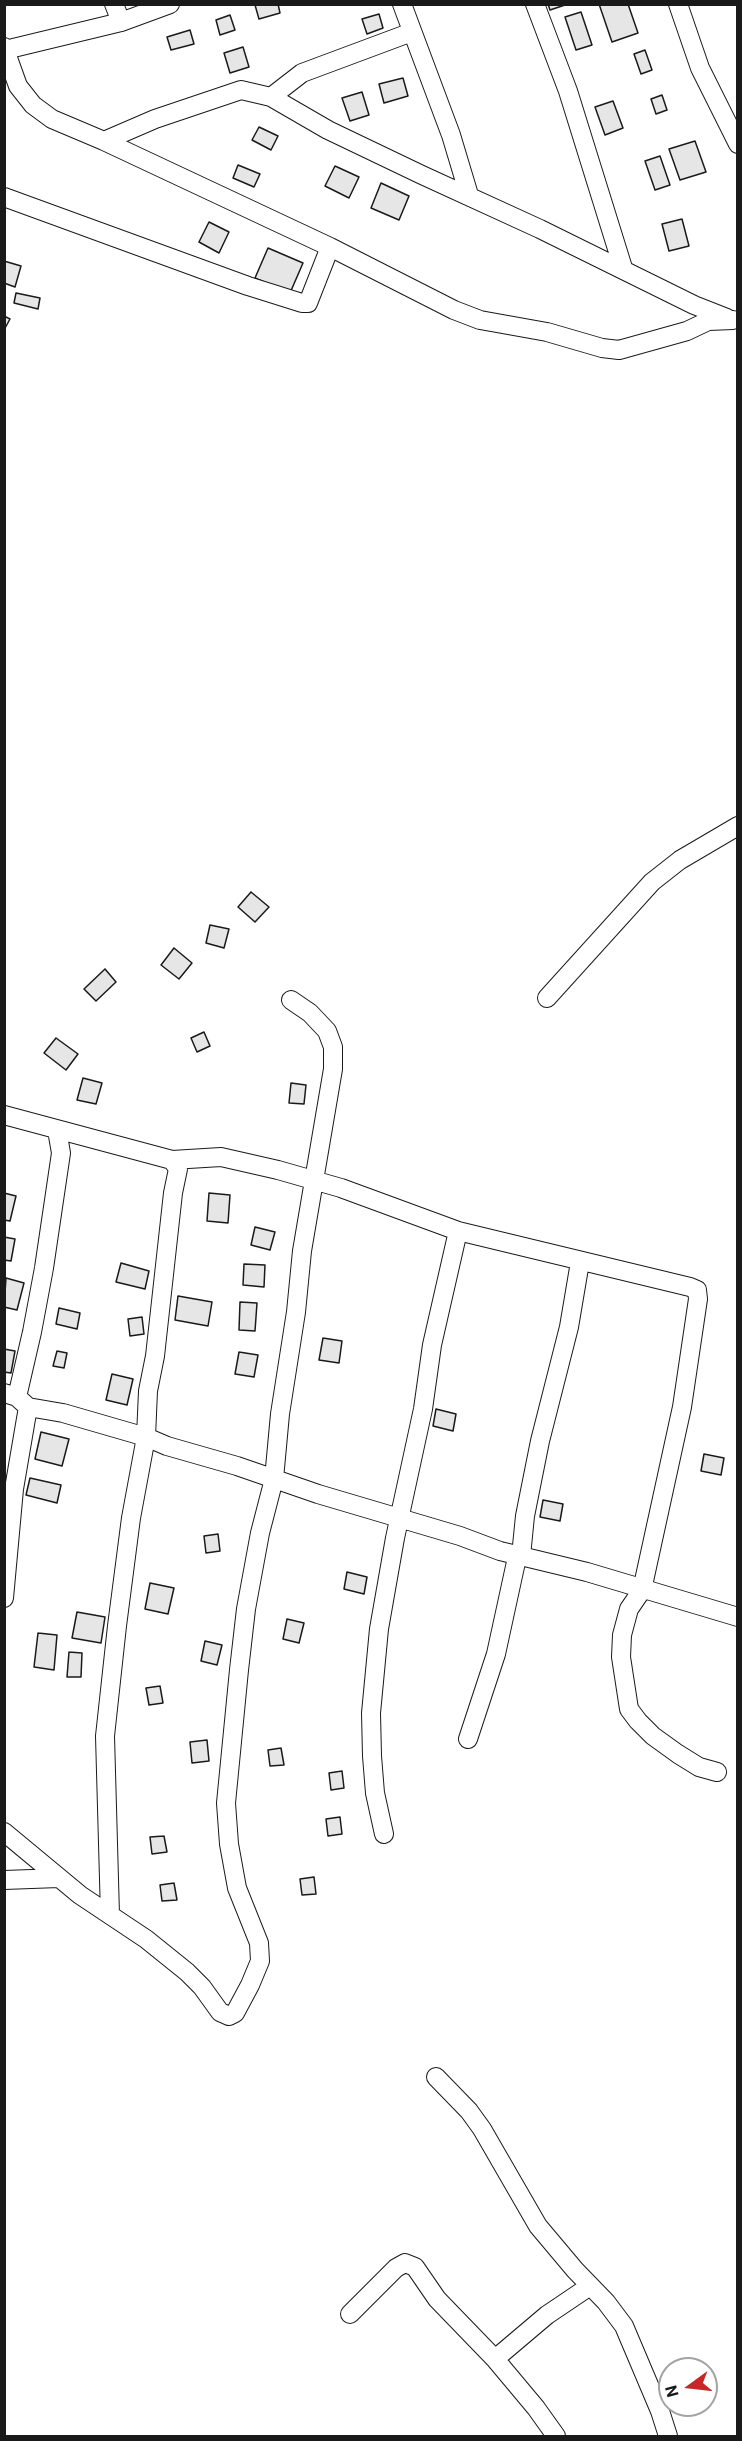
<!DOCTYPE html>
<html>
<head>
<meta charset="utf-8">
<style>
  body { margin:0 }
  #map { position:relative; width:742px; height:2441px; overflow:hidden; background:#fff; font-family:Roboto,sans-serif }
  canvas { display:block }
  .frame { position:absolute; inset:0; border:6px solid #1a1a1a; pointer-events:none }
  .north { position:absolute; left:658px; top:2357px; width:60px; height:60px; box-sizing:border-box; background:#fff; border:2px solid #a3a3a3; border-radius:50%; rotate:255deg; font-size:16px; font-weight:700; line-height:24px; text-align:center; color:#1a1a1a }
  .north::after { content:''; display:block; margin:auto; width:21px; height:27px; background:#c62828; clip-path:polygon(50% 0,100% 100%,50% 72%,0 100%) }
</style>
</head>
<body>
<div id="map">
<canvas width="742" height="2441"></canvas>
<div class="frame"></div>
<div class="north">N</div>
</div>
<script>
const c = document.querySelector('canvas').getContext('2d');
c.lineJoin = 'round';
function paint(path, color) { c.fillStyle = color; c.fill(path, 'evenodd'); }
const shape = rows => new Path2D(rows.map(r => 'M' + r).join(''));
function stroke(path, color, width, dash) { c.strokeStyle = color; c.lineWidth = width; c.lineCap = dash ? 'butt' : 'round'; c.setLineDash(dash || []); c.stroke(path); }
const building = shape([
  [278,4,280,13,259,19,255,5,278,4],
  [548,4,568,4,550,10,548,4],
  [599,4,628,4,638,33,612,42,599,4],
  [581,12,592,45,576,50,565,17,581,12],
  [379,14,383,28,367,34,362,19,379,14],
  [230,15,235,30,220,35,216,20,230,15],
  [190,30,194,44,171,50,167,37,190,30],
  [243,47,249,67,230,73,224,53,243,47],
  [645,50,652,70,641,74,634,54,645,50],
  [403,78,408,96,384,103,379,84,403,78],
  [362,92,369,115,350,121,342,98,362,92],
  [662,95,667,110,656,114,651,99,662,95],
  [613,101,623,128,605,135,595,107,613,101],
  [259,127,278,136,271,150,252,140,259,127],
  [695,141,706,172,680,180,669,149,695,141],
  [660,156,670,185,655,190,645,161,660,156],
  [238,165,260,174,254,187,233,178,238,165],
  [335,166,359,177,349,198,325,186,335,166],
  [381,183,409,196,399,220,371,208,381,183],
  [682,219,689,246,669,251,662,224,682,219],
  [209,222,229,232,219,253,199,242,209,222],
  [268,248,303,263,290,293,255,278,268,248],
  [4,261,21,266,15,287,4,283,4,261],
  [16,293,40,298,38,309,14,303,16,293],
  [4,316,10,319,4,330,4,316],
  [251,892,269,907,255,922,238,907,251,892],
  [210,925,229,929,224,948,206,943,210,925],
  [174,948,192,963,179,979,161,965,174,948],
  [105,969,116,982,96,1001,84,989,105,969],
  [204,1032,210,1046,197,1052,191,1038,204,1032],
  [56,1038,78,1054,66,1070,44,1053,56,1038],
  [83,1078,102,1083,96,1104,77,1100,83,1078],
  [291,1083,306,1085,304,1104,289,1103,291,1083],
  [4,1193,16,1196,10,1221,4,1220,4,1193],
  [209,1193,230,1195,228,1223,207,1221,209,1193],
  [255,1227,275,1232,270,1250,251,1245,255,1227],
  [4,1237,15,1239,11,1261,4,1260,4,1237],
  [121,1263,149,1271,145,1289,116,1282,121,1263],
  [244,1264,265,1265,264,1287,243,1285,244,1264],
  [6,1278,24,1283,17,1310,4,1307,6,1278],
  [178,1296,212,1302,208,1326,175,1320,178,1296],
  [240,1302,257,1303,255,1331,239,1330,240,1302],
  [59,1308,80,1313,77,1329,56,1324,59,1308],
  [142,1317,144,1334,130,1336,128,1319,142,1317],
  [323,1338,342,1341,339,1363,319,1360,323,1338],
  [4,1349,15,1351,11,1373,4,1372,4,1349],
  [57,1351,67,1353,64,1368,53,1366,57,1351],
  [239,1352,258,1355,254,1377,235,1374,239,1352],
  [112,1374,133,1379,127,1405,106,1400,112,1374],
  [436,1409,456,1414,453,1431,433,1426,436,1409],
  [41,1432,69,1439,62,1466,35,1459,41,1432],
  [704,1454,724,1458,721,1475,701,1471,704,1454],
  [30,1478,61,1485,57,1503,26,1495,30,1478],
  [543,1500,563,1504,560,1521,540,1517,543,1500],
  [218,1534,220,1551,206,1553,204,1536,218,1534],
  [347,1572,367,1577,364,1594,344,1589,347,1572],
  [150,1583,174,1588,168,1614,145,1609,150,1583],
  [77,1612,105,1617,101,1643,72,1638,77,1612],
  [287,1619,304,1623,299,1643,283,1639,287,1619],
  [38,1633,57,1635,54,1670,34,1667,38,1633],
  [205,1641,222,1645,217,1665,201,1661,205,1641],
  [69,1652,82,1653,81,1677,67,1677,69,1652],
  [160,1686,163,1703,149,1705,146,1688,160,1686],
  [207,1740,209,1761,192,1763,190,1742,207,1740],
  [281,1748,284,1765,270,1766,268,1750,281,1748],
  [342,1771,344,1788,331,1790,329,1773,342,1771],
  [340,1817,342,1834,328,1836,326,1819,340,1817],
  [164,1836,167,1852,152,1854,150,1837,164,1836],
  [314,1877,316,1894,302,1895,300,1879,314,1877],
  [174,1883,177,1900,162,1901,160,1885,174,1883]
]);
paint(building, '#e6e6e6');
stroke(building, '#1a1a1a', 1.5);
const street = shape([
  [114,4,121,22],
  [402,4,451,135,469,195],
  [535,4,568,91,623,268],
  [678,4,700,68,738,144],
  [4,47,18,86,33,105,52,119,104,141,330,247,454,310,480,320,547,332,602,348,619,350,687,331,708,321,733,320],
  [5,50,121,22,170,4],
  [271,97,302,73,412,32],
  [104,141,155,119,241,90,271,97,328,130,422,175,540,229,694,305,727,318],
  [4,197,248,286,302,303,308,303,330,247],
  [547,998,652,882,680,860,738,826],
  [4,1115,172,1160,221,1157,278,1170,341,1188,458,1231,690,1287,697,1290,698,1299,682,1407,642,1590,629,1609,622,1635,621,1657,629,1709,638,1721,653,1736,678,1754,699,1767,717,1772],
  [4,1393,17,1397,28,1407,63,1413,146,1437,167,1446,237,1466,318,1494,460,1536,500,1551,587,1572,738,1617],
  [17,1397,32,1332,44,1268,61,1153,57,1130],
  [4,1598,14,1489,28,1407],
  [468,1739,496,1654,516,1562,521,1556,525,1516,540,1441,569,1327,580,1262],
  [4,1832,80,1895,146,1939,187,1972,202,1987,220,2012,229,2016,235,2013,250,1985,260,1961,259,1943,237,1888,229,1844,226,1803,239,1670,246,1609,260,1533,274,1479,280,1414,296,1312,302,1251,333,1069,333,1047,327,1031,310,1013,291,1000],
  [384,1834,375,1793,372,1756,371,1713,379,1629,395,1538,423,1409,432,1345,458,1231],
  [4,1880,59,1878],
  [110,1915,105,1736,117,1626,131,1518,146,1437,148,1391,155,1356,173,1193,178,1169,172,1160],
  [436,2077,469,2111,482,2129,538,2226,575,2270,606,2302,624,2326,660,2411,668,2436],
  [350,2314,396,2268,405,2263,415,2267,437,2299,495,2359,536,2408,556,2436],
  [495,2359,547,2315,590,2286]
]);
stroke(street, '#1a1a1a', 20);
stroke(street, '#fff', 18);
</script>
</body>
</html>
